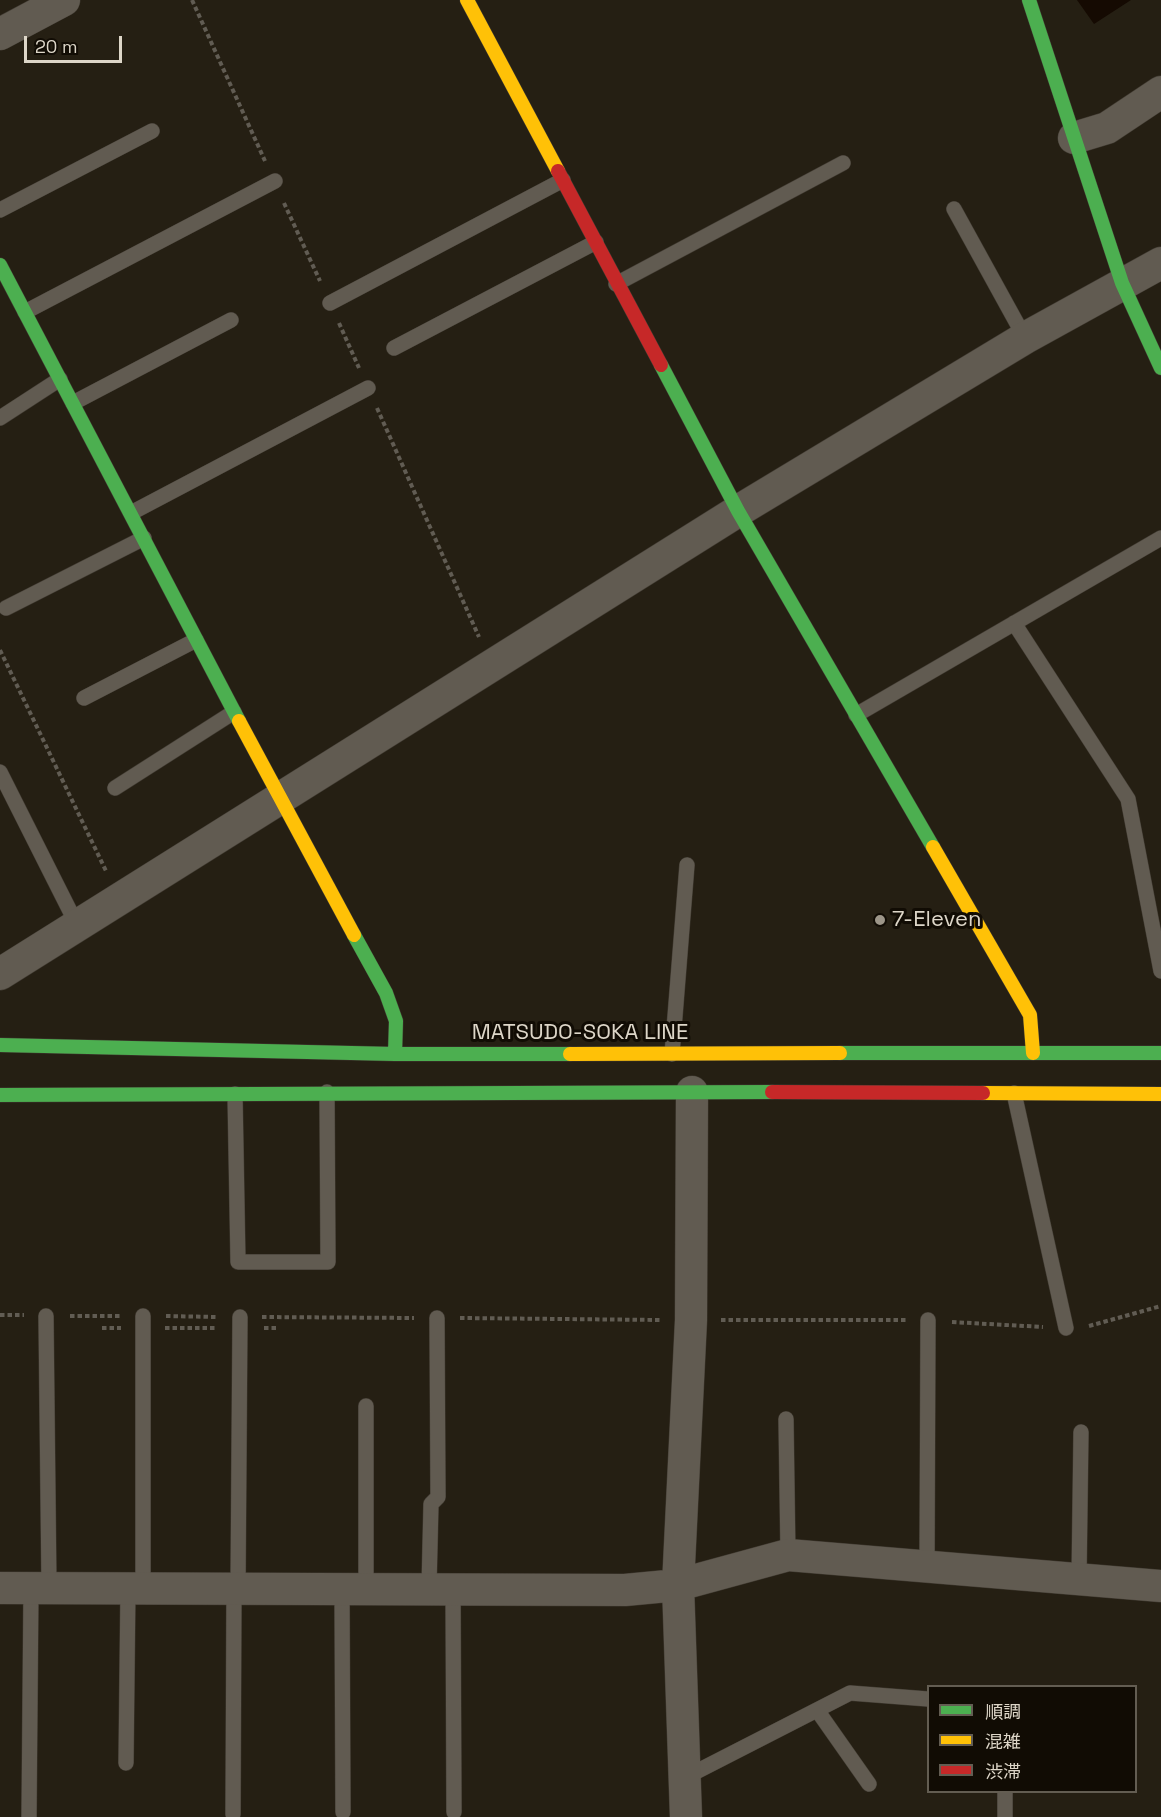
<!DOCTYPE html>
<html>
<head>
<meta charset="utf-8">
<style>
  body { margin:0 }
  #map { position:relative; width:1161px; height:1817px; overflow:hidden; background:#251f13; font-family:"Space Grotesk","Noto Sans JP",sans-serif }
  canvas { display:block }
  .legend { position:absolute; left:927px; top:1685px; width:210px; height:108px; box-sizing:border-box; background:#110c04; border:2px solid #635d52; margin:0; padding:8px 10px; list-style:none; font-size:18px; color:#ddd6c8 }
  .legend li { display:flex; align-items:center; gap:12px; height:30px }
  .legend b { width:30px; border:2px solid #635d52 }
  .scale { position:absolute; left:24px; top:36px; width:98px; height:27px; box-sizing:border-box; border:3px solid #ddd6c8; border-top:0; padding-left:8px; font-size:18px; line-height:21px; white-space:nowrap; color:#ddd6c8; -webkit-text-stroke:4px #110c04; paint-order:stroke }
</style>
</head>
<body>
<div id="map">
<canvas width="1161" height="1817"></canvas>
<ul class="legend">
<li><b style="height:8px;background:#4caf50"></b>順調</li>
<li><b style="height:8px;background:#ffc107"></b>混雑</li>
<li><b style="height:8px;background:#c62828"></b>渋滞</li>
</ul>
<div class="scale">20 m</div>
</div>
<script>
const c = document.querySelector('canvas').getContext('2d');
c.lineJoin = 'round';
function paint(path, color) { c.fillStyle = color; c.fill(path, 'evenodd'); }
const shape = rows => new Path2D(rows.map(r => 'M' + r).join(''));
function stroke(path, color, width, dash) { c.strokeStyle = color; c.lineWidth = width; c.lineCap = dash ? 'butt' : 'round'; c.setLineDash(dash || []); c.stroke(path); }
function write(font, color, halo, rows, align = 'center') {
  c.font = font + ' "Space Grotesk",sans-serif'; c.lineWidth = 6; c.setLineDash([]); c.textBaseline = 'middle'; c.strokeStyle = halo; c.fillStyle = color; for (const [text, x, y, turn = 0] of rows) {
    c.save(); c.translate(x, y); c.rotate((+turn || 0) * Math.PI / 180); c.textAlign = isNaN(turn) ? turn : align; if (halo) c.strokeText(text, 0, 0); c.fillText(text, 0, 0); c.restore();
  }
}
paint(shape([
  [1077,0,1131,0,1094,24]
]), '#150a02');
const lane = shape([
  [954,209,1025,338],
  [0,210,152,131],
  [616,284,843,163],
  [330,303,563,180],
  [25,312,275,181],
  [394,348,596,242],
  [73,403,231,320],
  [0,418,60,379],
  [131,513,368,388],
  [6,608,144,538],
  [1014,623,1128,799,1161,971],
  [84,698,196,640],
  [856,715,1161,538],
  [0,772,77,925],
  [115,788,234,712],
  [672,1054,687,865],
  [1014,1093,1066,1328],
  [235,1094,238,1262,328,1262,327,1092],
  [46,1316,49,1587],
  [143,1316,143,1586],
  [786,1419,788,1555],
  [927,1567,928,1320],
  [1079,1579,1081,1432],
  [429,1587,431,1504,438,1497,437,1318],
  [238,1588,240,1317],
  [453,1588,454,1812],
  [366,1589,366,1406],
  [342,1590,343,1812],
  [817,1710,869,1784],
  [126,1763,128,1587],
  [686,1777,850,1693,928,1699],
  [233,1814,234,1588],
  [29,1817,31,1588],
  [1005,1817,1005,1792]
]);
const street = shape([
  [0,34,64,0],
  [1074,138,1107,128,1161,92],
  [0,974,738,511,1025,338,1161,263],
  [0,1588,625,1590,678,1585,788,1555,1161,1586],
  [686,1817,678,1585,691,1320,692,1092]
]);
const fast = shape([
  [1029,0,1122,283,1161,368],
  [0,265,239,721],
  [661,365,738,511,933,847],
  [354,935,386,993,396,1021,395,1054],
  [0,1045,395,1054,570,1054],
  [840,1053,1161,1053],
  [0,1095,772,1092]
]);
const slow = shape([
  [467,0,558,171],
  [239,721,354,935],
  [933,847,1030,1015,1033,1053],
  [570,1054,840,1053],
  [983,1093,1161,1094]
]);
const jam = shape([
  [558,171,661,365],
  [772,1092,983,1093]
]);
stroke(lane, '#413b32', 16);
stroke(street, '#413b32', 33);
stroke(fast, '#413b32', 15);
stroke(slow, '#413b32', 15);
stroke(jam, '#413b32', 15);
stroke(shape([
  [192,0,265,161],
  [284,203,320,281],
  [339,323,359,368],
  [377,408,479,637],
  [0,650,106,871],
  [0,1315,24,1315],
  [70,1316,120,1316],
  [166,1316,216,1317],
  [262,1317,414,1318],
  [460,1318,660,1320],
  [721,1320,906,1320],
  [952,1322,1043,1327],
  [1089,1326,1161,1306],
  [102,1328,121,1328],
  [165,1328,217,1328],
  [264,1328,278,1328]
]), '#615c53', 4, [4.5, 3]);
stroke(lane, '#615b51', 15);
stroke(street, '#615b51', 32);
stroke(fast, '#4caf50', 14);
stroke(slow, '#ffc107', 14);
stroke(jam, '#c62828', 14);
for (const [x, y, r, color] of [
  [880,920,6,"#9d9689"]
]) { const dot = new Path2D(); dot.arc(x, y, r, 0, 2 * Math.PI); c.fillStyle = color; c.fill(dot); stroke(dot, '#110c04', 2); }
write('22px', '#ddd6c8', '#110c04', [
  ["7-Eleven",892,920]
], 'left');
write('22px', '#ddd6c8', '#110c04', [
  ["MATSUDO-SOKA LINE",580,1033]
]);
</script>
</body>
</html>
